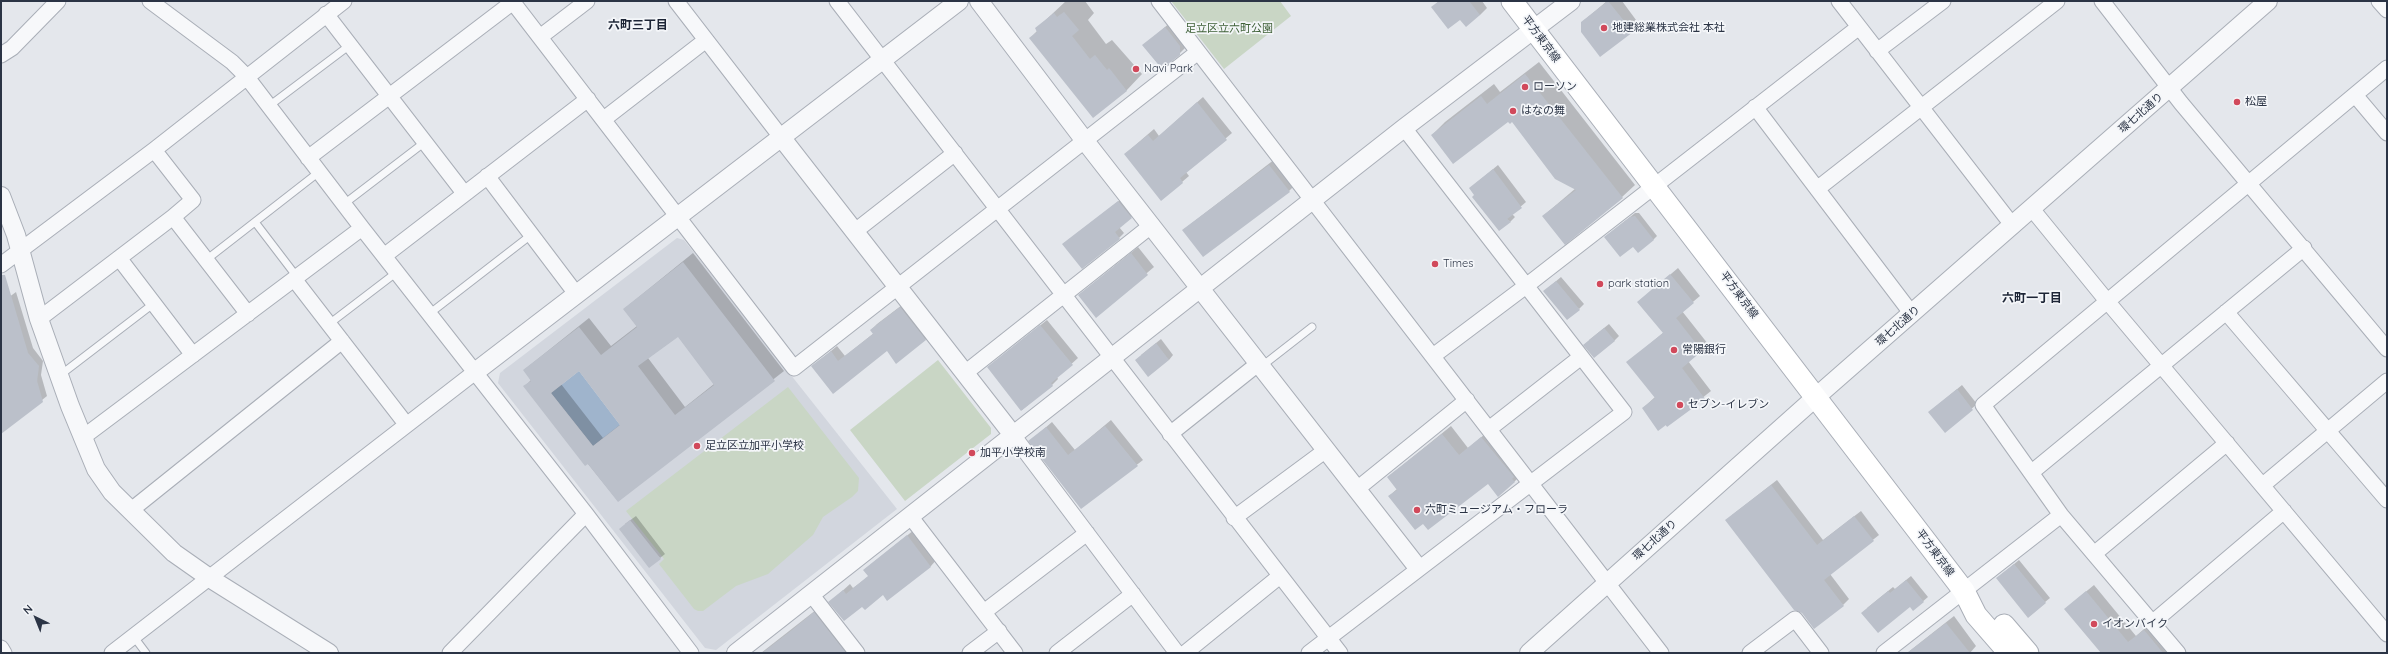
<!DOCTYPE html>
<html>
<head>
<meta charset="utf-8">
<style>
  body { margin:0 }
  #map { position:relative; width:2388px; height:654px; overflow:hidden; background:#e4e7ec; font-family:Quicksand,sans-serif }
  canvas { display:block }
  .frame { position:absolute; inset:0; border:2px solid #2b3445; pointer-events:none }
  .north { position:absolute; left:16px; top:598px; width:40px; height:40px; -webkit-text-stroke:3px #f4f6f9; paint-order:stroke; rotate:317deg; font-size:11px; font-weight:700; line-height:16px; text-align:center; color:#2b3445 }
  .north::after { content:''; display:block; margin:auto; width:14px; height:18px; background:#2b3445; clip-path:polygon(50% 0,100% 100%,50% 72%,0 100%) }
</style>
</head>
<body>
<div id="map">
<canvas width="2388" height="654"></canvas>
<div class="frame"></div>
<div class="north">N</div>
</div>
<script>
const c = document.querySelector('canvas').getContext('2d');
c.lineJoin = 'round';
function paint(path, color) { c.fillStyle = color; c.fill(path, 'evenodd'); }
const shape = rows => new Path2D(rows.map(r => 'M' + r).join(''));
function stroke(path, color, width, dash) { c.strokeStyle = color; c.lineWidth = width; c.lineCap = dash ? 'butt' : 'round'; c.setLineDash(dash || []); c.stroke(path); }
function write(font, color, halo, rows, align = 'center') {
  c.font = font + ' Quicksand,"Noto Sans JP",sans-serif'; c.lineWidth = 3.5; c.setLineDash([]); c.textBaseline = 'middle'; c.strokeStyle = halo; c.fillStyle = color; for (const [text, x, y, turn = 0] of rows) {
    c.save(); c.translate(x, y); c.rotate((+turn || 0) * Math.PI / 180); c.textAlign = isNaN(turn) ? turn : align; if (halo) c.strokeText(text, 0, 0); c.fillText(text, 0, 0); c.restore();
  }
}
paint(shape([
  [677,238,684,240,897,509,716,650,705,648,498,383,500,373]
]), '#d2d6de');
paint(shape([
  [1171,1,1280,1,1291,16,1224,69],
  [938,360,991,428,991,434,905,501,850,430],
  [788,387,859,478,858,491,852,497,823,517,813,535,768,574,736,586,703,611,698,611,694,609,659,564,664,559,626,511]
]), '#c9d6c5');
paint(shape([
  [579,371,620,425,593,446,551,393]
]), '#9fb4cc');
paint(shape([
  [1066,1,1085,1,1094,13,1088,20,1106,44,1112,40,1142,74,1126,91,1030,38,1037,31,1036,29],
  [1439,1,1482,1,1487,8,1480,15,1461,19,1433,7],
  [1607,1,1622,1,1639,24,1600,55,1582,22],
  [1172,21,1186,47,1179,54,1144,45],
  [1539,62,1635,185,1622,197,1543,216,1576,188,1512,121,1432,135,1445,122,1494,84,1500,92],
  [1203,97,1232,133,1186,172,1189,176,1161,200,1125,154,1154,129,1159,136],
  [1275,159,1295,185,1289,191,1183,230],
  [1498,165,1526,202,1512,214,1515,217,1510,222,1475,194,1475,184],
  [1124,197,1136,213,1119,227,1124,233,1119,238,1063,244],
  [1635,213,1639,213,1657,236,1653,240,1633,246,1605,237],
  [1138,247,1154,267,1096,316,1079,295],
  [693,253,784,371,618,501,525,386,531,380,524,370,589,318,611,346,637,326,624,309],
  [678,336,714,384,685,407,648,358],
  [579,370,621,424,603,438,561,384],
  [1678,268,1700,296,1682,311,1708,344,1688,361,1711,391,1667,426,1643,408,1655,397,1628,362,1664,332,1638,302],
  [1561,277,1584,304,1579,309,1549,287],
  [16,292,33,348,43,361,41,375,47,396,1,433,1,303],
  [906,302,931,334,925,340,887,350,833,392,813,366,837,346,845,356,874,333,871,330,877,324],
  [1047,320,1078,358,1057,377,1058,379,1052,385,1022,410,988,367],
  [1609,324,1619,336,1614,341,1589,340],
  [1161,339,1173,355,1169,360,1141,355],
  [1962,385,1977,404,1945,432,1934,408],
  [1111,420,1143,460,1081,508,1030,441,1052,422,1075,450],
  [1451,426,1468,448,1490,430,1523,473,1514,482,1488,483,1423,522,1389,496,1397,489,1388,477],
  [1777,480,1823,540,1861,511,1879,535,1830,574,1849,599,1843,605,1732,515],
  [636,516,665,554,660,558,625,524],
  [914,530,937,559,931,566,887,599,883,594,863,605,830,602,850,584,853,588,869,576,864,570],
  [2019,560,2050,598,2028,616,2002,574],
  [1911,576,1928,597,1914,609,1910,605,1867,608,1893,587,1895,589],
  [2094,585,2136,636,2151,623,2172,648,2167,653,2102,653,2065,609],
  [821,606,860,653,761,653],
  [1954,616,1976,646,1970,653,1907,653]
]), '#0003');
paint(shape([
  [1439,1,1469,1,1480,15,1466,27,1460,20,1448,29,1431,7],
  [1608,1,1633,32,1600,57,1581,32,1581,22],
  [1064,12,1079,30,1072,36,1090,59,1095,55,1107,70,1109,68,1127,91,1093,118,1029,38,1037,32,1035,28,1054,13,1057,17],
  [1165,27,1180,46,1180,55,1162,69,1142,45],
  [1525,74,1623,198,1565,245,1542,216,1576,190,1555,179,1512,122,1510,124,1508,122,1453,164,1431,135,1481,96,1487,104],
  [1197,102,1227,140,1180,178,1183,183,1161,201,1124,154,1148,135,1153,141],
  [1269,165,1290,192,1203,257,1182,230],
  [1493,169,1522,208,1507,219,1511,222,1499,231,1472,197,1474,195,1469,188],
  [1118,201,1132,218,1115,232,1120,239,1082,269,1062,244],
  [1635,216,1654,240,1638,253,1633,247,1620,257,1604,237,1630,217],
  [1131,253,1148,275,1096,318,1078,295],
  [683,262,775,381,618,502,588,464,585,466,523,386,531,381,523,370,579,327,601,355,637,327,623,309],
  [678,337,714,385,675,415,638,366],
  [579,371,620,425,593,446,551,393],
  [1670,274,1694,303,1676,318,1702,351,1682,368,1705,399,1667,427,1666,425,1658,431,1642,408,1655,398,1626,362,1663,333,1637,302],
  [1,275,5,275,28,353,39,366,37,381,43,402,1,434],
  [1556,281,1580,310,1567,320,1543,291],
  [900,307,926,340,896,364,887,351,833,394,811,366,831,351,838,361,873,334,870,330],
  [1040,325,1073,365,1051,383,1053,386,1021,411,987,367],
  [1604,328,1615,341,1594,358,1583,345],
  [1156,343,1169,360,1148,377,1135,360],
  [1957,389,1973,410,1945,433,1928,412],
  [1105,426,1138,466,1081,509,1028,441,1046,427,1068,455],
  [1442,434,1459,455,1481,437,1514,477,1512,479,1515,482,1498,497,1488,484,1428,530,1423,524,1415,530,1388,496,1397,490,1387,477],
  [1771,485,1817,545,1854,516,1874,541,1824,580,1844,606,1814,629,1802,613,1794,610,1725,520],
  [630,520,661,559,649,568,619,529],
  [907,535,931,567,887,601,883,595,865,610,862,607,844,621,828,602,843,590,846,594,868,576,863,570],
  [2014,564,2046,603,2028,618,1996,578],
  [1906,580,1924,602,1913,611,1910,607,1878,633,1861,613,1888,591,1890,593],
  [2086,591,2128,642,2144,630,2163,653,2101,653,2064,609],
  [814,612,846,653,762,653,792,630],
  [1946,623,1970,653,1907,653]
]), '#bbc0ca');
const service = shape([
  [269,106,350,45],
  [344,204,425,142],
  [255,222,297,277],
  [206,260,319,172],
  [429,314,531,235],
  [329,324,397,272],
  [1262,366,1312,327],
  [59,376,153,304],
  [134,637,146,653]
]);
const minor = shape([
  [150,1,232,62,246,76,362,228,586,514,691,653],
  [512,1,794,368,1198,52],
  [676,1,781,137],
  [837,1,1340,653],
  [1159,1,1661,653],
  [1839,1,2013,226],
  [2102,1,2181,103,2387,349],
  [2379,1,2387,10],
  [326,14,464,193],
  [540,37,587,1],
  [1877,51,1943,1],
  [1,55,12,48,58,1],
  [2355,95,2387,133],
  [1755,107,1912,314],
  [604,119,706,40],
  [154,150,193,200,173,217],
  [308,158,513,2],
  [487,176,577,295],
  [1817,189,2057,1],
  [2032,209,2107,301,2387,634],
  [854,232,955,153],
  [384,256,588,99],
  [119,258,193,355],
  [1,265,154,150,344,1],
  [294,279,406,424],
  [2226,312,2387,500],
  [39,319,173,217,248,314],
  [1433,356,1526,286,1859,27],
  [965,373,1152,225],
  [1489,429,1581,357],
  [1170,434,1259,363],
  [1013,435,1177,653],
  [82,438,362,228],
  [2032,472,2304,248],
  [2263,485,2387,381],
  [1357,489,1467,400],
  [130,511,342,341],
  [910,516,1015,653],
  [1234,518,1326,450],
  [2094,554,2227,443],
  [811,594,857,653],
  [984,612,1087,533],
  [2152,623,2284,511],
  [1,648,4,653],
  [112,653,479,369],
  [450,653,586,514],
  [970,653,999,631],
  [1057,653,1133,594],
  [1185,653,1280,576],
  [1309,653,1624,412,1404,128],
  [1750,653,1795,619,1821,653],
  [1884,653,2061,515],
  [2178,653,2061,515,1983,405,2387,68]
]);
const tertiary = shape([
  [979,1,1085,141,1415,564],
  [781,137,1013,435],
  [1,196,16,235,39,319,70,406,96,469,112,492,174,553,211,579,329,653],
  [479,369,959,1],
  [736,653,1404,128,1571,1],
  [1529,653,1816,397,2268,1]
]);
const secondary = shape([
  [1512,1,1964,591,1976,615,2009,653],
  [2004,625,2028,653]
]);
stroke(service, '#a9aeb7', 9);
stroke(minor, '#a9aeb7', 17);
stroke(tertiary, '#a9aeb7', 20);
stroke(secondary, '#a9aeb7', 23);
stroke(service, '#f7f8fa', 7);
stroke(minor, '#f7f8fa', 15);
stroke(tertiary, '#f7f8fa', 18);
stroke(secondary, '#fff', 21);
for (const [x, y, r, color] of [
  [1604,28,4,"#d1495b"],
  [1136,69,4,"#d1495b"],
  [1525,87,4,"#d1495b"],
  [2237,102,4,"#d1495b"],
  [1513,111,4,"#d1495b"],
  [1435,264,4,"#d1495b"],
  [1600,284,4,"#d1495b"],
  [1674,350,4,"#d1495b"],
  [1680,405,4,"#d1495b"],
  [697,446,4,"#d1495b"],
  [972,453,4,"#d1495b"],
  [1417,510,4,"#d1495b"],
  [2094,624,4,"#d1495b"]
]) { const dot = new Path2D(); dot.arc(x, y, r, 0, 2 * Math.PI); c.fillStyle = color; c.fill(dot); stroke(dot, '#f4f6f9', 1.5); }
write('11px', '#2b3445', '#f4f6f9', [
  ["地建総業株式会社 本社",1612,28],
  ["Navi Park",1144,69],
  ["ローソン",1533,87],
  ["松屋",2245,102],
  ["はなの舞",1521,111],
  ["Times",1443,264],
  ["park station",1608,284],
  ["常陽銀行",1682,350],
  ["セブン-イレブン",1688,405],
  ["足立区立加平小学校",705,446],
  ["加平小学校南",980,453],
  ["六町ミュージアム・フローラ",1425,510],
  ["イオンバイク",2102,624]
], 'left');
write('11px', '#3f6138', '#f4f6f9', [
  ["足立区立六町公園",1229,29]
]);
write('11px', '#2b3445', '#f4f6f9', [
  ["平方東京線",1541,39,53],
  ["環七北通り",2141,113,-41],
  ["平方東京線",1739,295,53],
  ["環七北通り",1898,326,-41],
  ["環七北通り",1655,540,-42],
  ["平方東京線",1935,553,53]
]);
write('bold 12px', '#1d2536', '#f4f6f9', [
  ["六町三丁目",638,25],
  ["六町一丁目",2032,298]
]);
</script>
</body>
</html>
